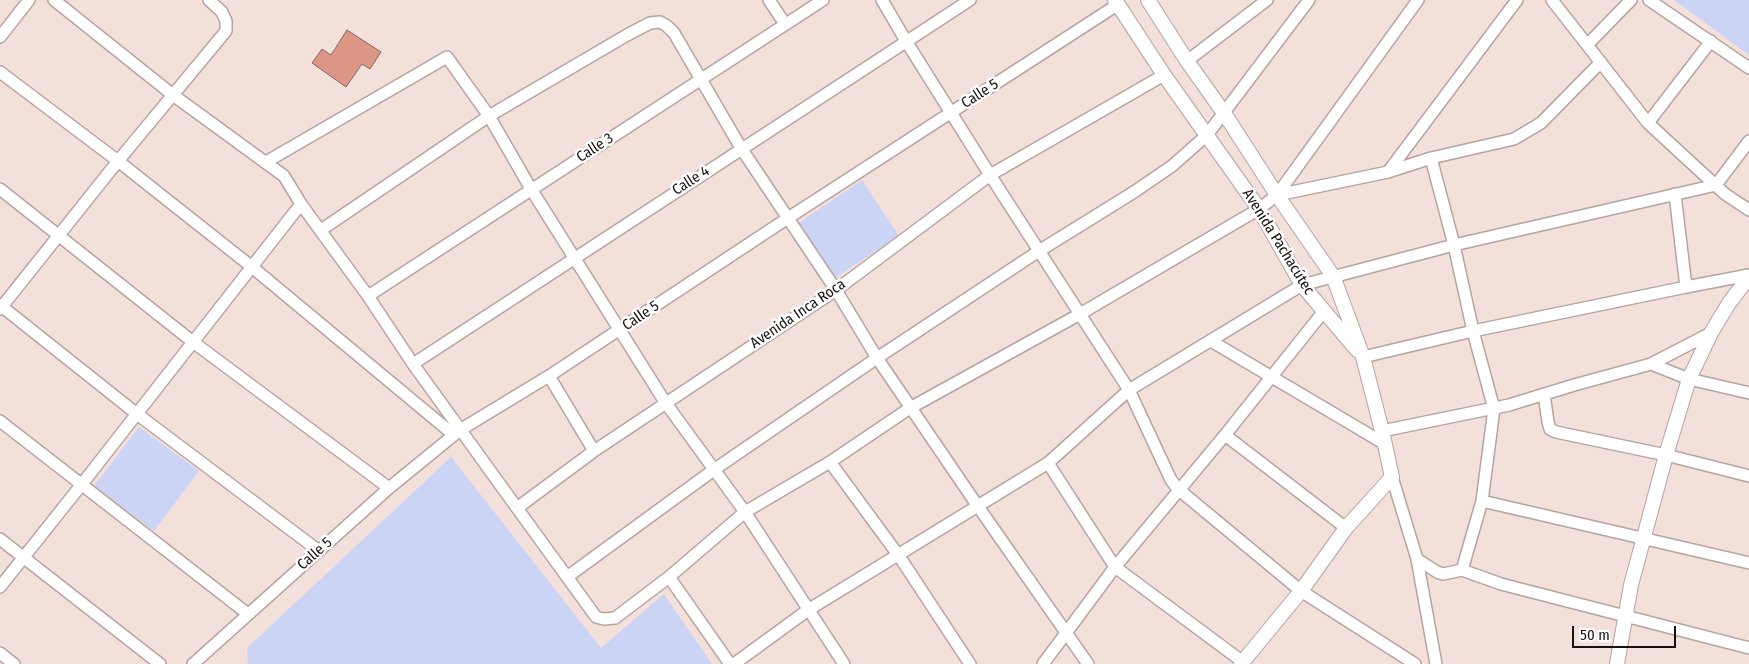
<!DOCTYPE html>
<html>
<head>
<meta charset="utf-8">
<style>
  body { margin:0 }
  #map { position:relative; width:1749px; height:664px; overflow:hidden; background:#f4e0db; font-family:"Fira Sans Condensed",sans-serif }
  canvas { display:block }
  .scale { position:absolute; left:1572px; top:626px; width:104px; height:22px; box-sizing:border-box; border:2px solid #16100e; border-top:0; padding-left:6px; font-size:15px; line-height:18px; white-space:nowrap; color:#16100e; -webkit-text-stroke:4px #fff; paint-order:stroke }
</style>
</head>
<body>
<div id="map">
<canvas width="1749" height="664"></canvas>
<div class="scale">50 m</div>
</div>
<script>
const c = document.querySelector('canvas').getContext('2d');
c.lineJoin = 'round';
function paint(path, color) { c.fillStyle = color; c.fill(path, 'evenodd'); }
const shape = rows => new Path2D(rows.map(r => 'M' + r).join(''));
function stroke(path, color, width, dash) { c.strokeStyle = color; c.lineWidth = width; c.lineCap = dash ? 'butt' : 'round'; c.setLineDash(dash || []); c.stroke(path); }
function write(font, color, halo, rows, align = 'center') {
  c.font = font + ' "Fira Sans Condensed",sans-serif'; c.lineWidth = 5; c.setLineDash([]); c.textBaseline = 'middle'; c.strokeStyle = halo; c.fillStyle = color; for (const [text, x, y, turn = 0] of rows) {
    c.save(); c.translate(x, y); c.rotate((+turn || 0) * Math.PI / 180); c.textAlign = isNaN(turn) ? turn : align; if (halo) c.strokeText(text, 0, 0); c.fillText(text, 0, 0); c.restore();
  }
}
paint(shape([
  [1674,0,1749,0,1749,55],
  [862,180,899,236,833,279,797,224],
  [139,427,199,471,154,531,94,486],
  [451,457,601,648,664,594,712,664,248,664,247,648]
]), '#ccd4f6');
const building = shape([
  [347,30,381,52,370,69,362,64,346,87,312,63,322,49,331,55,347,30]
]);
paint(building, '#db9685');
stroke(building, '#7a6964', 1);
const minor = shape([
  [54,0,173,95,284,176,301,204,368,296,413,364,517,508,594,451,836,290,990,175,1164,75],
  [769,0,785,24],
  [882,0,906,41,990,175,1129,390,1171,480,1178,489,1301,591,1415,664],
  [1552,0,1648,123,1725,194,1749,210],
  [1649,0,1749,68],
  [0,37,29,0],
  [1588,44,1631,0],
  [1187,61,1267,0],
  [0,72,118,161,252,267,454,435],
  [1648,123,1711,41],
  [1431,158,1454,245,1473,331,1494,409,1482,501,1749,563],
  [266,162,447,57,489,116,531,189,665,402,745,512,844,664],
  [1388,172,1517,0],
  [0,189,193,342,389,488],
  [1277,195,1388,172,1431,158,1514,139,1541,123,1601,62],
  [321,230,489,116,627,35,650,23,660,22,667,26,674,33,741,148,836,290,877,358,977,505,1088,664],
  [1686,287,1749,275],
  [368,296,823,0],
  [0,305,137,414,319,551],
  [0,309,118,161,226,31,226,21,222,12,209,0],
  [1211,341,1385,444],
  [1363,357,1473,331,1686,287,1675,194],
  [413,364,970,0],
  [1651,364,1711,333],
  [549,376,594,451],
  [1544,394,1548,422,1550,429,1556,432,1666,455,1749,476],
  [0,421,248,614],
  [1382,431,1509,405,1574,385,1651,364,1689,379,1749,393],
  [1225,435,1346,528],
  [830,462,899,556,970,664],
  [1048,463,1115,567,1243,662],
  [1392,477,1417,559,1436,664],
  [1482,501,1462,570,1501,584,1749,648],
  [517,508,596,617,604,619,615,618,669,577,730,664],
  [0,539,160,664],
  [1417,559,1437,572,1443,574,1462,570],
  [567,577,715,469,877,358,1039,251,1134,192,1172,166,1207,135,1309,0],
  [669,577,745,512,830,462,910,408,1080,314,1259,209,1277,195,1418,0],
  [0,587,82,484,301,204],
  [0,653,14,664],
  [193,664,389,488,460,430,549,376,788,218,1117,5],
  [734,664,808,610,1048,463,1129,390,1302,285,1454,245,1716,185,1749,141],
  [1043,664,1115,567,1225,435,1324,311]
]);
const tertiary = shape([
  [1115,0,1164,75,1259,209,1302,285,1357,350],
  [1148,0,1187,61,1224,113,1277,195,1333,276,1363,357,1382,431,1392,477,1346,528,1301,591,1241,664],
  [1617,664,1631,585,1666,455,1689,379,1711,333,1729,303,1749,277]
]);
stroke(minor, '#b6a49f', 14);
stroke(tertiary, '#b6a49f', 16);
stroke(minor, '#fff', 11);
stroke(tertiary, '#fff', 14);
write('15px', '#16100e', '#fff', [
  ["Calle 5",980,94,-33],
  ["Calle 3",595,148,-33],
  ["Calle 4",691,181,-33],
  ["Avenida Pachacútec",1278,242,58],
  ["Avenida Inca Roca",798,314,-34],
  ["Calle 5",641,316,-34],
  ["Calle 5",315,554,-42]
]);
</script>
</body>
</html>
